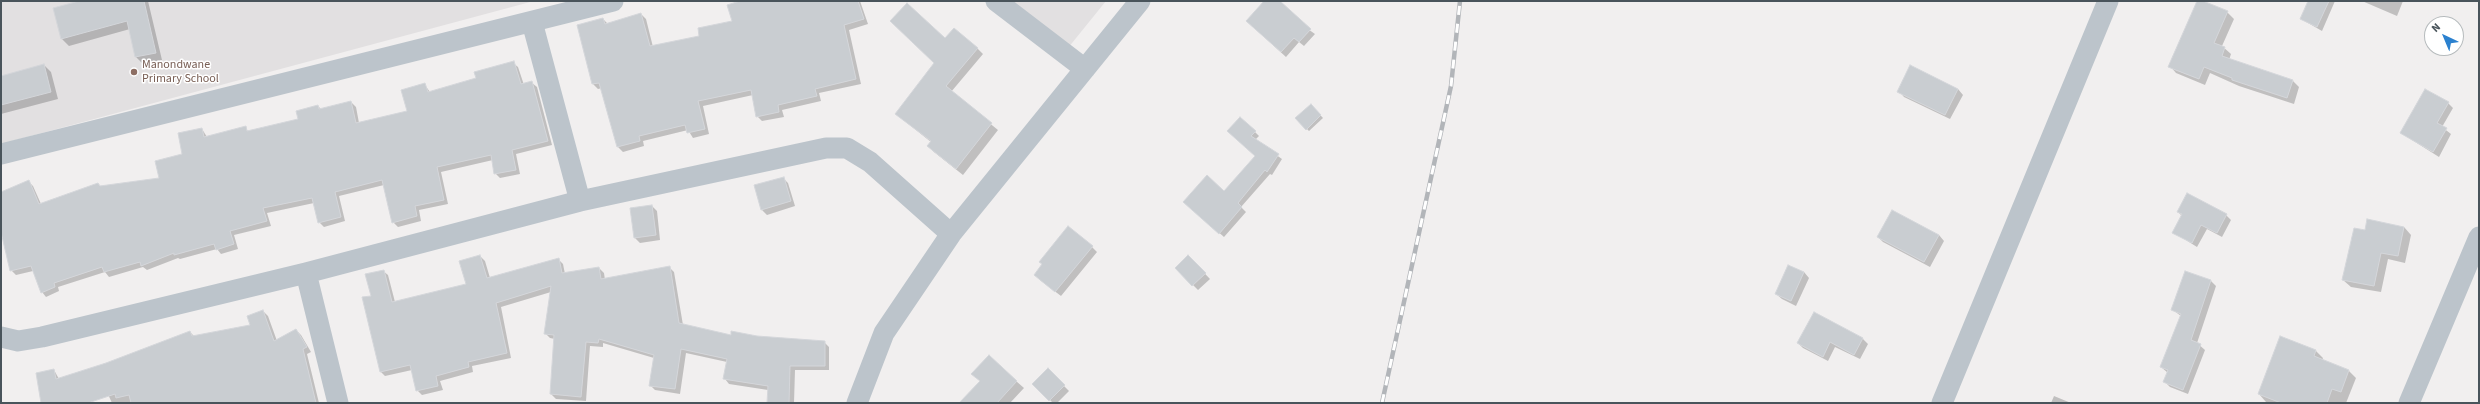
<!DOCTYPE html>
<html>
<head>
<meta charset="utf-8">
<style>
  body { margin:0 }
  #map { position:relative; width:2480px; height:404px; overflow:hidden; background:#f1efef; font-family:"Source Sans 3",sans-serif }
  canvas { display:block }
  .frame { position:absolute; inset:0; border:2px solid #49545b; pointer-events:none }
  .north { position:absolute; left:2424px; top:16px; width:40px; height:40px; box-sizing:border-box; background:#fff; border:1px solid #b6bbbd; border-radius:50%; rotate:316deg; font-size:11px; font-weight:700; line-height:16px; text-align:center; color:#49545b }
  .north::after { content:''; display:block; margin:auto; width:14px; height:18px; background:#2b81cf; clip-path:polygon(50% 0,100% 100%,50% 72%,0 100%) }
</style>
</head>
<body>
<div id="map">
<canvas width="2480" height="404"></canvas>
<div class="frame"></div>
<div class="north">N</div>
</div>
<script>
const c = document.querySelector('canvas').getContext('2d');
c.lineJoin = 'round';
function paint(path, color) { c.fillStyle = color; c.fill(path, 'evenodd'); }
const shape = rows => new Path2D(rows.map(r => 'M' + r).join(''));
function stroke(path, color, width, dash) { c.strokeStyle = color; c.lineWidth = width; c.lineCap = dash ? 'butt' : 'round'; c.setLineDash(dash || []); c.stroke(path); }
function write(font, color, halo, rows, align = 'center') {
  c.font = font + ' "Source Sans 3",sans-serif'; c.lineWidth = 3; c.setLineDash([]); c.textBaseline = 'middle'; c.strokeStyle = halo; c.fillStyle = color; for (const [text, x, y, turn = 0] of rows) {
    c.save(); c.translate(x, y); c.rotate((+turn || 0) * Math.PI / 180); c.textAlign = isNaN(turn) ? turn : align; if (halo) c.strokeText(text, 0, 0); c.fillText(text, 0, 0); c.restore();
  }
}
paint(shape([
  [1,1,534,1,1,144],
  [1000,1,1106,1,1068,48]
]), '#e2e0e1');
paint(shape([
  [83,1,148,1,162,60,143,64,136,57,130,29,69,46,62,39,54,9],
  [743,1,860,1,868,24,849,30,861,84,819,93,821,101,782,110,784,117,762,121,757,116,753,95,703,106,709,134,693,138,688,130,643,141,644,146,623,152,618,147,602,88,598,89,593,84,579,26,603,19,608,24,641,14,646,19,653,47,701,36,733,22],
  [1265,1,1268,1,1315,34,1304,46,1299,42,1286,57,1252,26],
  [2198,1,2227,12,2234,19,2222,46,2231,54,2229,60,2293,81,2299,87,2294,104,2239,86,2210,73,2205,85,2176,73,2170,66],
  [2309,1,2335,1,2322,31,2301,19],
  [2362,1,2403,1,2397,16],
  [945,40,977,48,983,54,951,92,998,130,963,175,934,152,928,146,931,142,896,114,936,63],
  [513,63,518,67,524,85,532,83,537,87,552,145,516,154,520,174,500,178,495,173,493,160,441,172,448,204,419,210,421,221,398,227,393,222,384,185,339,196,345,221,324,227,319,222,314,203,267,213,271,226,234,235,238,249,221,254,217,249,180,259,178,258,147,270,143,267,109,277,105,272,58,287,59,291,46,297,42,292,33,271,16,275,11,270,1,230,1,194,28,181,33,186,41,204,101,187,160,179,183,155,202,129,207,137,245,128,249,132,299,119,318,106,321,109,351,102,356,107,359,123,408,111,424,84,430,92,477,79],
  [44,65,51,72,58,99,1,114,1,77],
  [1958,89,1963,95,1950,119,1904,97,1899,91],
  [2448,103,2453,108,2442,127,2451,134,2439,157,2401,133],
  [1311,105,1323,118,1309,131,1296,118],
  [1255,132,1259,136,1255,140,1282,159,1272,175,1270,174,1241,207,1246,212,1224,237,1189,206,1225,193,1256,156,1233,135],
  [783,178,788,183,795,206,767,215,762,210],
  [652,206,657,211,660,240,640,243,635,238],
  [2178,212,2226,215,2231,220,2222,237,2207,229,2197,247,2173,232,2182,216],
  [2404,227,2411,235,2405,263,2388,259,2381,292,2351,287,2343,280,2366,231],
  [1939,235,1944,241,1930,267,1883,242,1878,237],
  [1092,247,1097,252,1061,296,1040,280],
  [480,256,485,261,490,278,559,260,563,264,565,274,599,268,604,273,605,280,669,267,674,272,683,325,731,336,824,342,829,347,829,370,795,370,794,403,768,403,768,390,729,384,725,379,727,362,686,353,680,394,655,390,650,385,654,358,603,343,603,347,590,346,586,401,556,399,551,394,555,339,550,338,545,333,551,292,501,307,511,358,472,366,473,372,440,381,443,390,422,395,417,390,412,370,385,376,380,371,372,296,383,271,388,275,395,302,467,285],
  [1188,256,1210,279,1198,290,1176,268],
  [1789,266,1804,272,1809,278,1796,306,1782,299,1776,294],
  [2211,281,2216,286,2197,343,2205,350,2188,394,2170,387,2165,382,2168,373,2161,367,2181,316,2173,310],
  [263,311,268,316,277,341,296,330,301,335,311,352,307,354,319,403,112,403,96,368,190,332,195,337,251,326],
  [1814,313,1863,339,1868,344,1860,359,1835,347,1828,361,1803,348,1798,343],
  [2281,338,2316,351,2323,358,2322,361,2349,371,2356,378,2346,403,2266,402,2259,394],
  [54,370,59,379,82,378,89,403,43,403],
  [1048,370,1069,391,1057,403,1053,403,1034,384],
  [1016,381,1024,388,1010,403,961,403],
  [2054,396,2071,403,2051,403]
]), '#0003');
const building = shape([
  [79,1,144,1,156,53,135,57,127,21,61,39,53,8,79,1],
  [740,1,858,1,864,19,844,25,856,79,815,89,817,96,778,105,779,112,756,117,751,90,698,101,705,129,687,133,685,125,639,136,640,141,617,147,599,83,592,84,577,25,603,18,605,24,641,13,650,46,699,36,698,28,732,21,727,5,740,1],
  [1264,1,1280,1,1311,29,1299,42,1294,38,1281,52,1246,21,1264,1],
  [2197,1,2203,1,2228,11,2214,43,2225,47,2222,56,2293,80,2287,98,2232,80,2232,78,2204,67,2199,79,2168,67,2197,1],
  [2308,1,2329,1,2317,27,2300,19,2308,1],
  [907,3,945,38,954,28,978,48,946,86,992,123,956,169,927,146,931,141,895,114,934,63,890,21,907,3],
  [514,61,521,84,532,81,548,141,512,150,516,170,494,174,491,155,437,167,444,200,415,206,417,216,392,223,382,180,335,192,341,217,318,223,312,198,263,208,267,221,230,231,234,244,216,250,214,244,174,255,174,253,141,266,140,262,104,272,102,267,54,283,55,287,41,293,31,266,10,271,1,232,1,192,29,180,39,204,98,183,100,186,159,178,155,161,182,154,178,133,202,128,204,137,246,126,247,131,298,119,296,111,318,105,319,109,351,101,356,123,407,111,401,90,425,83,428,92,476,78,474,72,514,61],
  [44,64,51,92,1,105,1,76,44,64],
  [1910,65,1958,89,1945,115,1897,92,1910,65],
  [2425,89,2449,102,2437,123,2447,128,2433,152,2400,133,2425,89],
  [1311,104,1321,115,1306,130,1295,118,1311,104],
  [1240,117,1256,131,1251,136,1279,154,1267,172,1265,170,1238,203,1242,207,1219,234,1183,202,1207,175,1224,191,1255,156,1227,131,1240,117],
  [784,177,791,201,761,210,754,185,784,177],
  [2187,193,2227,214,2217,233,2201,225,2192,243,2172,233,2182,214,2177,212,2187,193],
  [652,205,656,235,634,238,630,208,652,205],
  [1892,210,1939,235,1924,262,1877,237,1892,210],
  [2367,219,2404,227,2398,256,2381,253,2374,286,2342,280,2354,228,2365,230,2367,219],
  [1068,226,1093,246,1055,292,1034,275,1042,264,1039,262,1068,226],
  [480,255,487,278,559,258,562,273,599,267,601,279,670,266,679,323,731,335,731,331,757,336,825,341,825,366,790,366,789,403,767,403,768,386,723,379,727,359,681,349,675,389,649,386,654,355,599,339,598,343,586,342,581,397,550,394,554,335,544,334,551,286,496,303,507,353,468,362,469,367,436,376,438,386,416,391,410,365,380,372,362,297,371,296,365,274,384,270,392,302,466,284,459,261,480,255],
  [1188,255,1206,273,1192,286,1175,268,1188,255],
  [1788,265,1804,272,1791,301,1775,294,1788,265],
  [2185,271,2211,280,2191,340,2201,344,2183,390,2163,382,2168,370,2160,367,2181,314,2171,310,2185,271],
  [263,310,274,341,296,329,307,347,303,349,316,403,131,403,129,395,116,398,115,394,88,403,41,403,36,373,54,369,56,379,106,363,190,331,192,336,250,325,247,316,263,310],
  [1814,312,1863,338,1854,355,1830,342,1823,357,1797,343,1814,312],
  [2280,336,2316,350,2314,356,2349,370,2341,392,2332,389,2327,403,2281,403,2258,394,2280,336],
  [989,355,1017,381,997,403,959,403,980,381,971,374,989,355],
  [1048,368,1065,385,1049,401,1032,384,1048,368]
]);
paint(building, '#c9cdd1');
stroke(building, '#d4d6da', 1);
stroke(shape([
  [996,1,1085,69],
  [532,22,580,201],
  [1,154,613,1],
  [306,273,338,403],
  [1,337,18,341,42,337,306,273,580,201,826,148,847,148,870,162,951,234],
  [857,403,884,333,951,234,1140,1],
  [1942,403,2108,1],
  [2409,403,2479,237]
]), '#bcc4cb', 21);
const rail = shape([
  [1382,403,1451,86,1460,1]
]);
stroke(rail, '#b2b5b9', 4.5);
stroke(rail, '#fff', 3, [9]);
for (const [x, y, r, color] of [
  [134,72,4,"#8d6e63"]
]) { const dot = new Path2D(); dot.arc(x, y, r, 0, 2 * Math.PI); c.fillStyle = color; c.fill(dot); stroke(dot, '#fff', 1.5); }
write('12px', '#785e54', '#fff', [
  ["Manondwane",142,65],
  ["Primary School",142,79]
], 'left');
</script>
</body>
</html>
